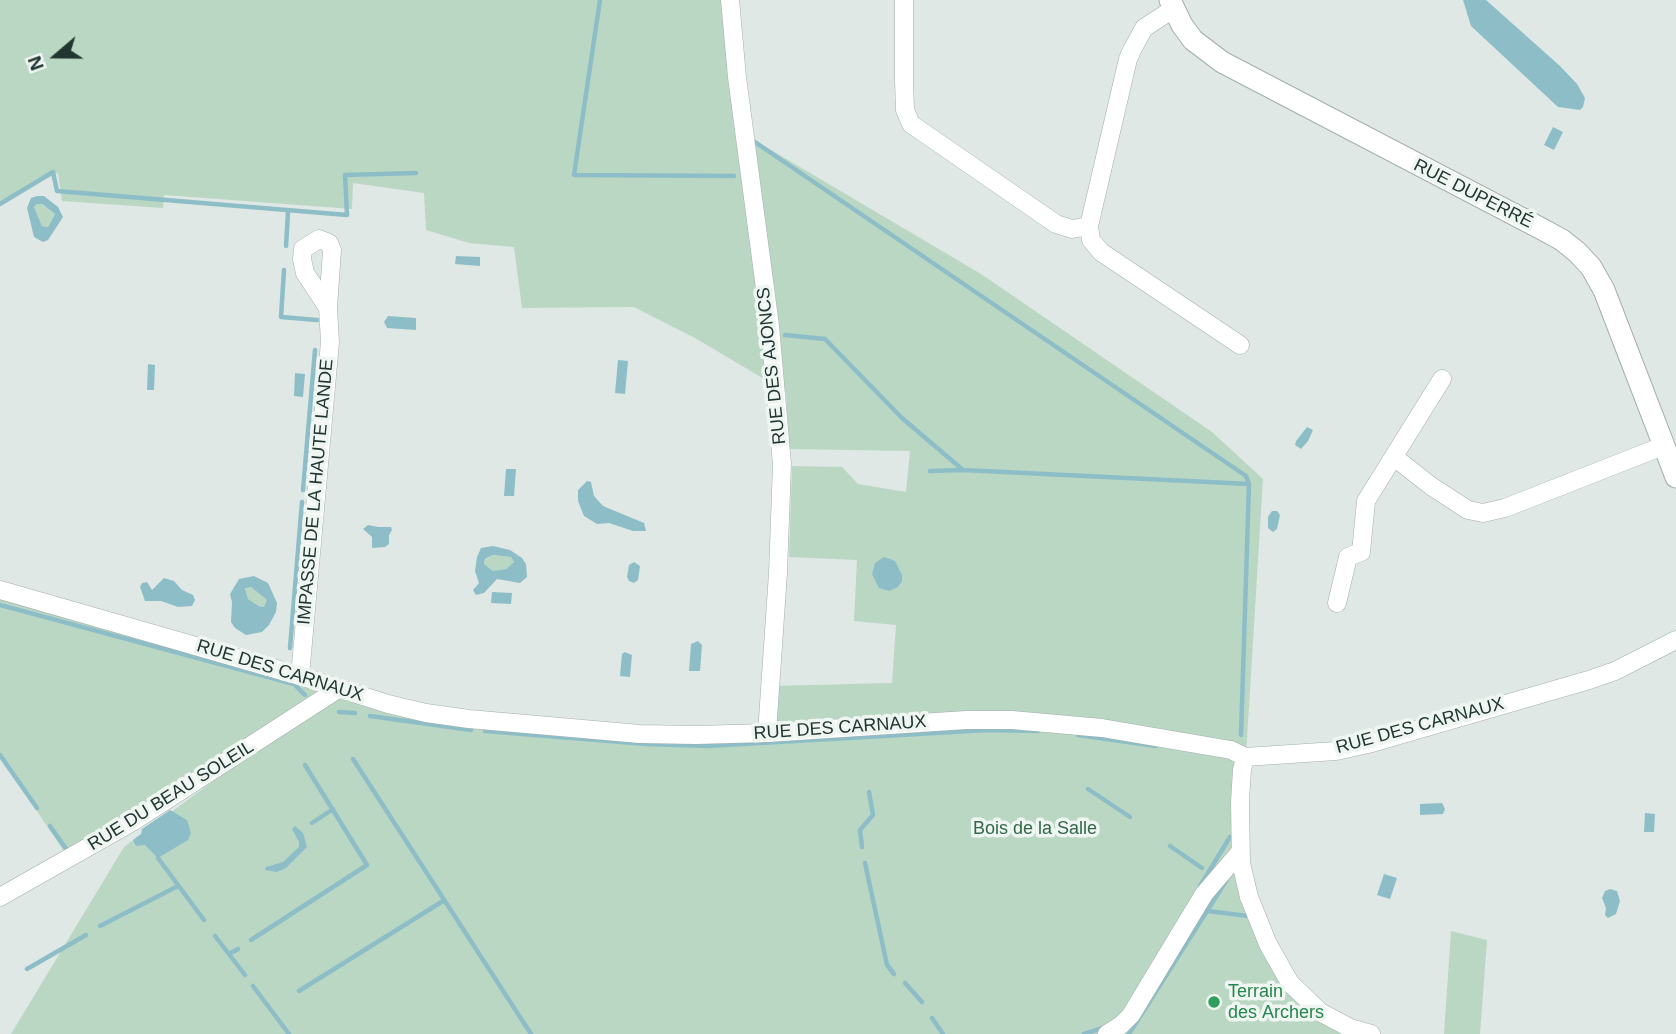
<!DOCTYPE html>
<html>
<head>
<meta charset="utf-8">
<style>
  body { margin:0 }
  #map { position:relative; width:1676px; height:1034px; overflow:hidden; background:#dfe8e4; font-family:Arial,sans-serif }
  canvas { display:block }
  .north { position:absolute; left:21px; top:21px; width:70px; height:70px; -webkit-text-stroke:5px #eff6f2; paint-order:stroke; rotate:250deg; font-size:19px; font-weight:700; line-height:28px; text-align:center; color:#223631 }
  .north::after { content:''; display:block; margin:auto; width:24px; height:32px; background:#223631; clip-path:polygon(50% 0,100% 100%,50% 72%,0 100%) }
</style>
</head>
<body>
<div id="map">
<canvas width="1676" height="1034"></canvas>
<div class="north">N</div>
</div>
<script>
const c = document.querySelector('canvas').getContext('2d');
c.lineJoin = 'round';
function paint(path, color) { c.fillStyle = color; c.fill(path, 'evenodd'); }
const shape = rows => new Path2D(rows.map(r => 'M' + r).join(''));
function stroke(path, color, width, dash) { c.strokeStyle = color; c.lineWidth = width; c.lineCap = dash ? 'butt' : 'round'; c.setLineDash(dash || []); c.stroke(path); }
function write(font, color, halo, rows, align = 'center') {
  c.font = font + ' Arial,sans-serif'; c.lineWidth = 7; c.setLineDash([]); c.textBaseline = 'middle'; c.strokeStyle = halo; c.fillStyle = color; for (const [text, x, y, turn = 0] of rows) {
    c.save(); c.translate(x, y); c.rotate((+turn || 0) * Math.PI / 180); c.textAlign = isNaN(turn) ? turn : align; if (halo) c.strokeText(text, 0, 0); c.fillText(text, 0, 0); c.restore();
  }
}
paint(shape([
  [0,0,723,0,734,128,981,274,1212,432,1263,479,1240,852,1261,928,1320,1012,1371,1034,11,1034,124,847,324,699,69,859,0,756,0,590,426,713,767,733,770,686,892,683,896,625,854,621,857,560,789,557,792,466,842,467,858,484,906,492,910,451,789,449,786,392,695,338,634,307,522,308,514,247,469,243,426,230,424,193,353,183,352,209,164,195,163,208,62,201,58,173,0,201],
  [37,204,41,204,55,214,48,227,42,226,34,207],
  [493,555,511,557,514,562,506,569,493,571,484,564,485,560],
  [245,587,251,587,267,599,267,604,263,607,254,603,248,599],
  [1451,931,1487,940,1480,1034,1444,1034]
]), '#bad7c3');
paint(shape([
  [1463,0,1486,0,1560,66,1577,84,1585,98,1583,107,1580,110,1558,107,1471,26],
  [1553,127,1563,132,1554,150,1544,145],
  [37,196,44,196,58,207,63,217,48,240,43,242,34,237,27,208,31,198],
  [37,204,42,204,55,214,48,227,42,226,34,207],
  [456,256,480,257,480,266,455,264],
  [388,316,416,318,416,330,387,328,384,322],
  [618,360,628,361,625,394,615,393],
  [148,364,155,365,154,390,147,390],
  [295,373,305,374,303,397,294,396],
  [1307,427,1313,430,1308,441,1301,449,1295,445,1296,441],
  [506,469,516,469,514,496,504,496],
  [587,481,591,482,594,496,603,506,644,523,646,531,633,531,609,523,597,524,584,516,578,501,578,490],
  [1272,511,1277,511,1280,515,1277,529,1273,532,1268,528,1268,517],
  [368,525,378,527,391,527,392,530,389,535,389,544,385,547,372,548,372,537,363,529],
  [493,546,510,550,522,558,526,564,527,577,520,583,497,579,484,593,476,595,473,590,479,583,475,571,477,557,481,548],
  [493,555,511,557,514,562,506,569,493,571,484,564,485,559],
  [884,557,895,561,902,575,902,581,898,587,889,591,879,588,872,574,875,563],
  [634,562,640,566,638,580,634,583,629,581,627,577,629,565],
  [254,576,268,583,277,603,276,612,269,625,262,632,246,635,235,628,231,622,232,602,230,594,239,579],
  [251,587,267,600,264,607,259,606,248,599,245,588],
  [164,578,174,581,182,590,193,595,195,600,192,606,178,607,161,601,145,601,140,587,142,583,147,582,152,590],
  [492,592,512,593,511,604,491,603],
  [698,641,702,645,700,671,689,671,691,644],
  [625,652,632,655,630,677,620,676,622,654],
  [1442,803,1445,809,1443,814,1420,815,1420,804],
  [170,810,187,820,191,833,188,840,158,858,145,845,136,846,133,840,141,834,142,829],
  [1645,813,1655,814,1654,832,1644,832],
  [295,826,303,833,307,847,286,868,277,872,265,870,266,867,283,862,299,847,299,842,292,829],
  [1384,874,1397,878,1390,899,1377,895],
  [1610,889,1617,891,1620,901,1616,914,1608,918,1605,915,1606,908,1602,898,1605,891]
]), '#8dbec8');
stroke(shape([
  [600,0,574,175,734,176],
  [752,140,1246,476,1249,484,1241,735],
  [0,204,53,172,57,191,347,215,345,175,416,173],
  [286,246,288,212],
  [284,270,281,317,317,320],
  [785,335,825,339,902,418,963,470,1249,484],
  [930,471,963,470],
  [303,490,315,350],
  [0,605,294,684,305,695],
  [290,648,302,502],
  [339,712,355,713],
  [370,716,471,730],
  [485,731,646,744,708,746,988,730,1038,731],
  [1078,735,1156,746],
  [0,755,37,808],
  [353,759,531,1034],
  [1088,789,1130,817],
  [312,823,333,809],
  [50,826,67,850],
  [1170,846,1202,868],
  [862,847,860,830,873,815,869,792],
  [158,858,204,920],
  [865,863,887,965,894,974],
  [1200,886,1230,837],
  [1208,911,1248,916],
  [100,926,178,886],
  [215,936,245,975],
  [251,940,367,865,305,765],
  [229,954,238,949],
  [27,969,86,935],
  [905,983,922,1002],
  [253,986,289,1034],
  [299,991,443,901],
  [932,1018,943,1034],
  [1084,1034,1103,1028],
  [1129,1034,1226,881]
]), '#8dbec8', 4.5);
const minor = shape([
  [730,0,737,77,770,326,782,464,778,573,767,733],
  [904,0,904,81,905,110,911,124,1056,224,1072,229,1089,226,1128,59,1132,50,1144,28,1173,9],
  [1089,226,1091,240,1101,252,1240,345],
  [1394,457,1431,486,1468,510,1483,513,1505,508,1663,446],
  [0,590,300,676,388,704,426,713,469,719,640,734,696,735,767,733,966,720,1012,720,1102,728,1231,750,1245,757,1336,751,1368,744,1589,680,1615,671,1676,640],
  [1337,603,1348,557,1361,552,1366,501,1442,379],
  [300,676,330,342,328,308,332,250,329,243,319,239,303,249,302,259,305,273,328,308],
  [1245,757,1242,770,1240,802,1241,863,1249,897,1268,944,1290,983,1320,1012,1350,1028,1371,1034],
  [0,897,134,821,338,689],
  [1107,1034,1121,1025,1131,1015,1204,894,1240,852]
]);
const tertiary = shape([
  [1170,0,1182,25,1193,40,1222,62,1540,228,1562,240,1577,252,1591,267,1604,290,1676,477]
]);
stroke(minor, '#a3afab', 19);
stroke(tertiary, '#a3afab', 23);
stroke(minor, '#fff', 18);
stroke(tertiary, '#fff', 21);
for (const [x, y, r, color] of [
  [1214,1002,7,"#2e9e5b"]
]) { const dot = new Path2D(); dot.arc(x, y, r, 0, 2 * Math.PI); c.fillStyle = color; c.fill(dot); stroke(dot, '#eff6f2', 2.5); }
write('18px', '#223631', '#eff6f2', [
  ["RUE DUPERRÉ",1473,194,27],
  ["RUE DES AJONCS",772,366,-96],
  ["IMPASSE DE LA HAUTE LANDE",316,492,-85],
  ["RUE DES CARNAUX",280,671,17],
  ["RUE DES CARNAUX",1420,726,-15],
  ["RUE DES CARNAUX",840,728,-4],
  ["RUE DU BEAU SOLEIL",171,796,-32]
]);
write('18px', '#316848', '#eff6f2', [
  ["Bois de la Salle",1035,829]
]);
write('18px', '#27864d', '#eff6f2', [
  ["Terrain",1228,992],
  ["des Archers",1228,1013]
], 'left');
</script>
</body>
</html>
